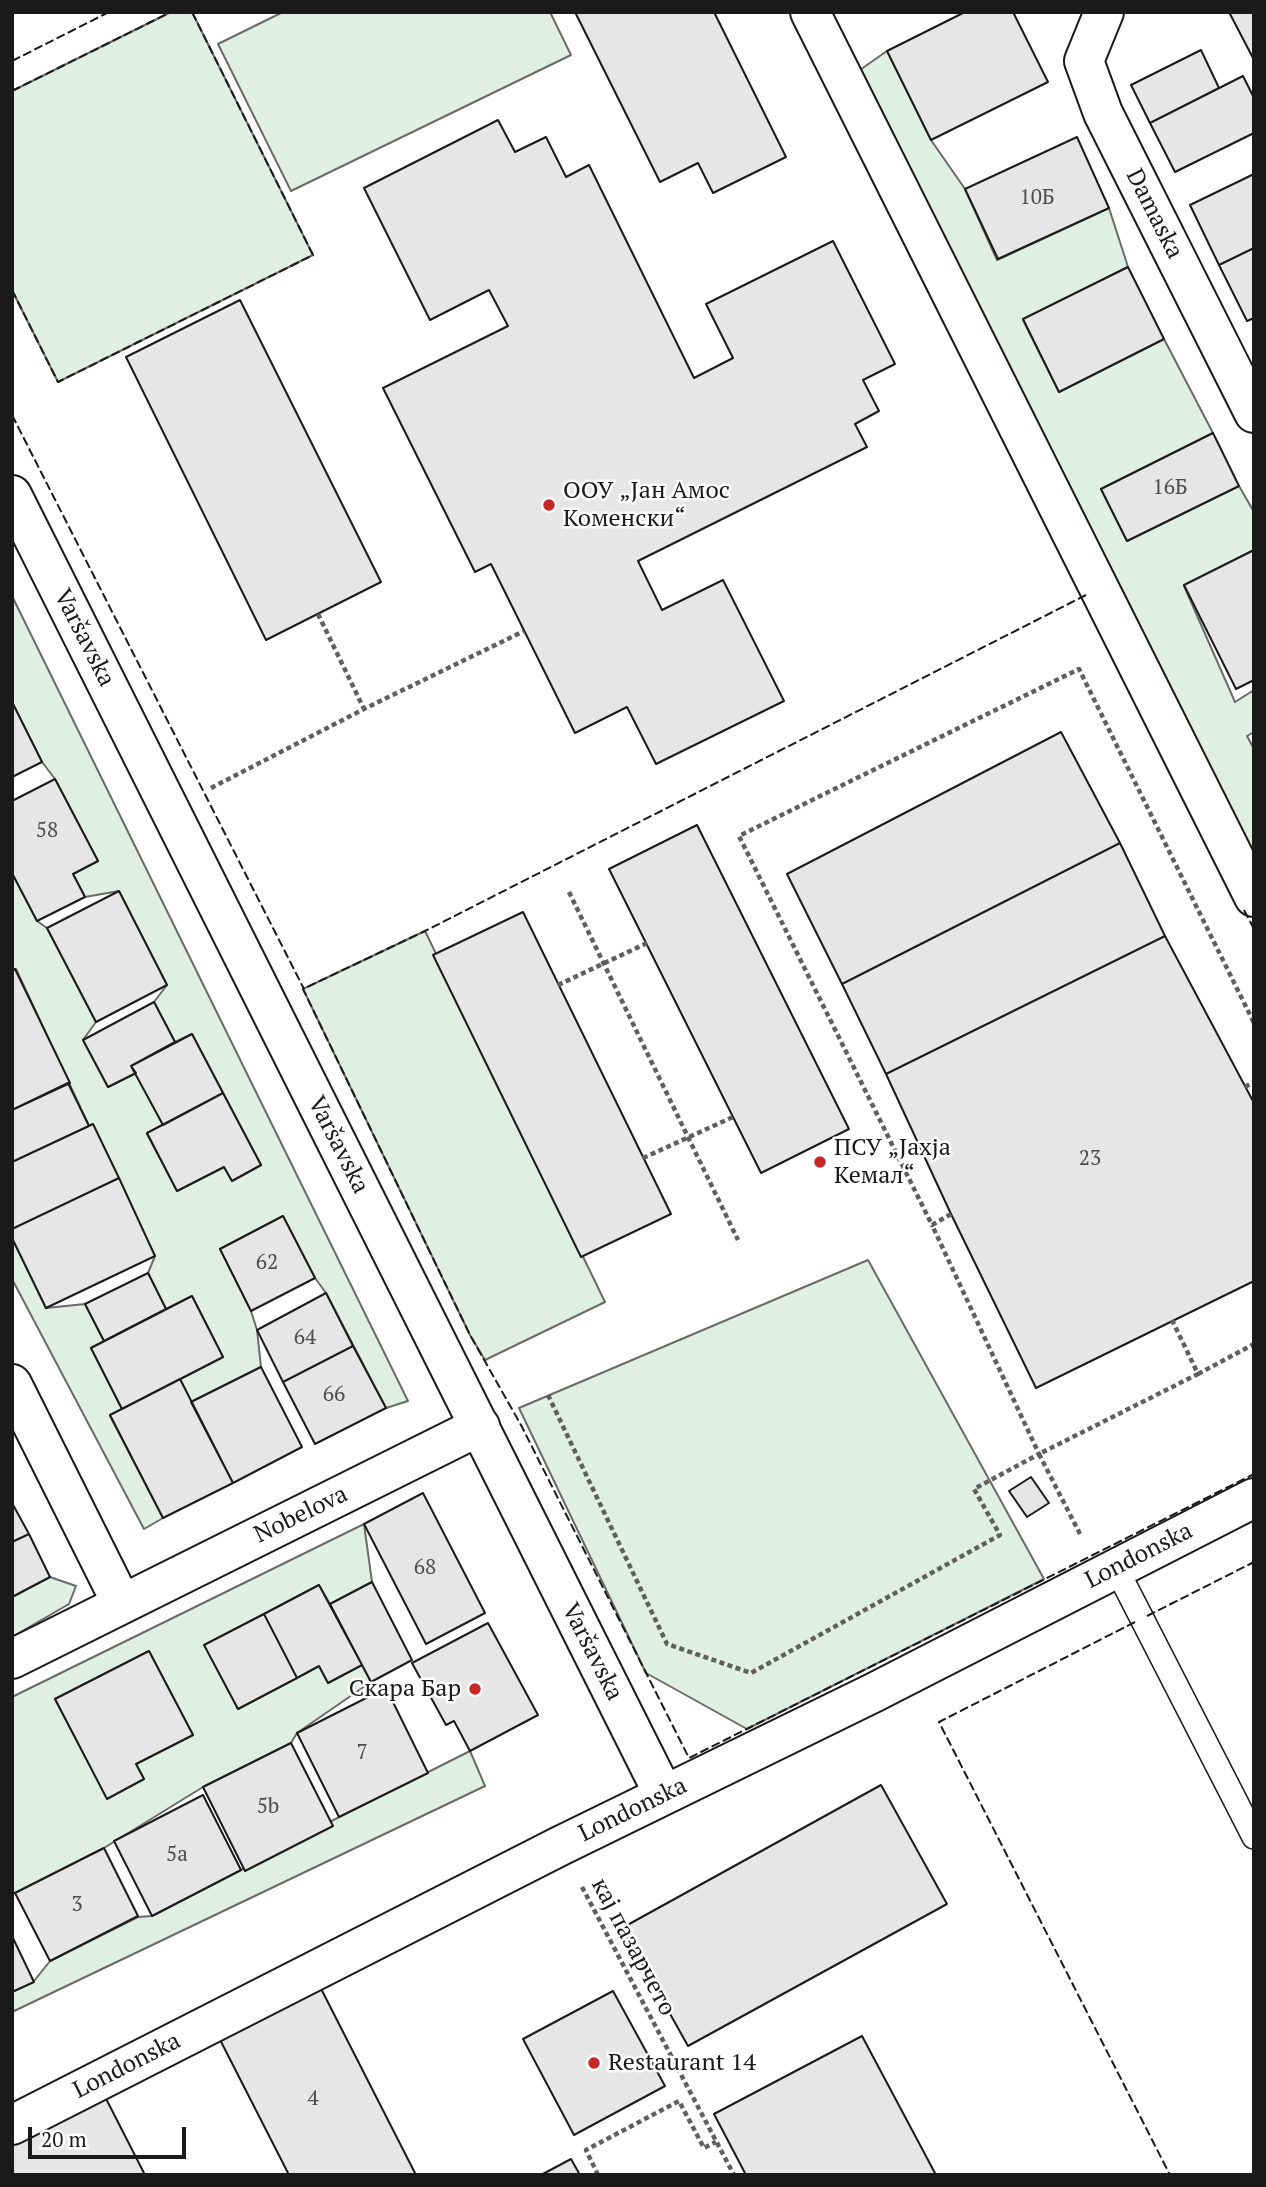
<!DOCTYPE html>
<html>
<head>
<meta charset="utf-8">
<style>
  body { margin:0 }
  #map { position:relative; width:1266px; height:2187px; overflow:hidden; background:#fff; font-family:"PT Serif",serif }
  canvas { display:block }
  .frame { position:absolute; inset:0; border:14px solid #1a1a1a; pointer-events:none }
  .scale { position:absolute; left:28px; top:2127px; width:158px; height:32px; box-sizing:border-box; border:4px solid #1a1a1a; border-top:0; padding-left:9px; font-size:21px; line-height:24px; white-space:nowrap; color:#1a1a1a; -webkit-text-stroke:5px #fff; paint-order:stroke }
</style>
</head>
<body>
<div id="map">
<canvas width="1266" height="2187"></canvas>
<div class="frame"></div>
<div class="scale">20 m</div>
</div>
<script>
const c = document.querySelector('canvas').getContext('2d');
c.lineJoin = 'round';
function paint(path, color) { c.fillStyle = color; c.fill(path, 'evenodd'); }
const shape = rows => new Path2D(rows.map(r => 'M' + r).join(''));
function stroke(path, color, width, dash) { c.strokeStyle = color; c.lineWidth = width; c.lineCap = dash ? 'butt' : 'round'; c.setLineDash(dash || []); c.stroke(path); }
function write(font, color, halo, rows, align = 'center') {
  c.font = font + ' "PT Serif",serif'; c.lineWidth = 5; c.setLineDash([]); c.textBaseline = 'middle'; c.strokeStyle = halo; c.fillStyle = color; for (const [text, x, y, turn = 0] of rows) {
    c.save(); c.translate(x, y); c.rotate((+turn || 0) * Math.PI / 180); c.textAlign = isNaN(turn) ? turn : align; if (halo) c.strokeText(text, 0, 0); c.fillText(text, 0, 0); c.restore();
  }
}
const green = shape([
  [171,12,192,12,313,255,58,382,12,290,12,91,171,12],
  [283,12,550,12,571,55,291,191,218,44,283,12],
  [887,51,931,140,965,189,997,260,1109,208,1128,267,1023,320,1059,392,1164,339,1213,433,1101,489,1127,541,1239,486,1254,512,1254,550,1184,586,1235,702,1254,690,1254,732,1247,736,1254,749,1254,897,844,81,887,51],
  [12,596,408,1401,386,1408,326,1293,315,1278,283,1216,220,1249,251,1311,257,1330,261,1367,191,1402,180,1379,223,1357,192,1296,166,1309,148,1273,155,1256,89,1126,16,969,12,970,12,873,37,921,47,928,96,1022,83,1040,108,1087,136,1073,163,1125,147,1134,177,1191,224,1167,232,1181,261,1165,192,1034,175,1042,154,1002,167,985,119,891,85,897,73,874,98,861,55,779,42,762,12,702,12,596],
  [425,931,605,1302,485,1360,470,1335,303,989,425,931],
  [12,1238,46,1308,85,1304,104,1341,91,1348,122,1409,110,1416,163,1518,144,1529,12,1279,12,1238],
  [868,1260,1044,1579,747,1729,646,1673,519,1408,868,1260],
  [364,1524,372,1582,330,1604,319,1585,205,1645,238,1709,319,1666,328,1683,362,1665,371,1682,297,1733,291,1743,203,1787,104,1848,15,1893,12,1892,12,1697,364,1524],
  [149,1651,193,1735,136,1764,144,1779,107,1798,55,1699,149,1651],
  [50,1577,76,1586,69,1604,12,1637,12,1597,50,1577],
  [470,1751,485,1786,12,2012,12,1992,34,1981,50,1961,138,1917,152,1916,241,1870,339,1817,470,1751]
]);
paint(green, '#e0efe3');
stroke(green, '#6a6a6a', 2);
const building = shape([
  [575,12,714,12,786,157,713,193,698,163,660,182,575,12],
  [965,12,1013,12,1048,82,931,140,887,51,965,12],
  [1229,12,1254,12,1254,60,1229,12],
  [1201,50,1219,88,1150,123,1131,85,1201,50],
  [1243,76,1254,98,1254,133,1175,172,1150,123,1243,76],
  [498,120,515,152,546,137,566,177,589,165,694,378,733,358,706,304,833,241,895,364,863,380,879,411,855,424,867,447,638,561,662,610,723,580,784,701,656,764,627,707,575,733,491,564,475,572,383,388,508,326,489,290,430,320,364,188,498,120],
  [1077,137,1109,208,998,259,965,189,1077,137],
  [1254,174,1254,248,1219,265,1190,205,1254,174],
  [1254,248,1254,318,1247,321,1219,265,1254,248],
  [1128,267,1164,339,1059,392,1023,319,1128,267],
  [240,300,381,582,266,640,126,357,240,300],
  [1213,433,1239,486,1127,541,1101,489,1213,433],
  [1254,550,1254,680,1236,689,1184,585,1254,550],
  [12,702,42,762,12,777,12,702],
  [1061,732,1120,843,842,984,787,874,1061,732],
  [55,779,98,861,73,874,85,897,37,921,12,873,12,801,55,779],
  [697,825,849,1129,761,1173,609,869,697,825],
  [1120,843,1165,936,886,1074,842,984,1120,843],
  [119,891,167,985,96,1022,47,928,119,891],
  [523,912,671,1214,581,1257,433,955,523,912],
  [1165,936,1254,1103,1254,1281,1036,1388,951,1214,886,1074,1165,936],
  [15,969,70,1083,12,1110,12,970,15,969],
  [154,1002,175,1042,131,1066,136,1073,108,1087,83,1040,154,1002],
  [192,1034,223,1093,163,1125,131,1066,192,1034],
  [68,1083,89,1126,12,1162,12,1110,68,1083],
  [223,1093,261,1165,232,1181,224,1167,177,1191,147,1133,223,1093],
  [93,1124,119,1178,12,1229,12,1162,93,1124],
  [119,1178,155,1256,46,1308,12,1238,12,1229,119,1178],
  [283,1216,315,1278,251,1311,220,1249,283,1216],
  [148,1273,166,1309,104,1341,85,1304,148,1273],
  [326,1293,353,1346,283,1382,257,1330,326,1293],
  [192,1296,223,1357,122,1409,91,1348,192,1296],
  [353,1346,386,1408,315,1444,283,1382,353,1346],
  [261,1367,302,1447,233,1483,191,1402,261,1367],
  [180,1379,233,1483,163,1518,110,1415,180,1379],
  [1031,1477,1049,1503,1027,1517,1009,1491,1031,1477],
  [423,1493,485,1613,426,1644,364,1524,423,1493],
  [12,1503,29,1534,12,1542,12,1503],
  [29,1534,50,1577,12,1597,12,1542,29,1534],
  [372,1582,412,1660,371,1682,330,1604,372,1582],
  [319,1585,362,1665,328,1683,319,1666,297,1678,264,1614,319,1585],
  [264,1614,297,1678,238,1709,204,1645,264,1614],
  [488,1623,538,1715,470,1751,454,1721,446,1725,412,1663,488,1623],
  [149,1651,193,1735,136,1764,144,1779,107,1799,55,1699,149,1651],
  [386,1688,428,1773,339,1817,297,1733,386,1688],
  [291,1743,333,1826,245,1871,203,1787,291,1743],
  [881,1785,947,1904,688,2046,622,1928,881,1785],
  [203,1795,241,1870,152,1916,114,1841,203,1795],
  [104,1848,138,1916,50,1961,15,1893,104,1848],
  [12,1936,34,1982,12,1992,12,1936],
  [312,1971,416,2175,285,2175,288,2173,212,2024,312,1971],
  [613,1991,665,2086,574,2135,523,2039,613,1991],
  [862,2036,936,2175,746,2175,714,2114,862,2036],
  [97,2081,145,2175,12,2175,12,2126,97,2081],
  [571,2159,580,2175,541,2175,571,2159]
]);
paint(building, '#e6e6e6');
stroke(building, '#1a1a1a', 2);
const service = shape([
  [1116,1568,1254,1837]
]);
const minor = shape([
  [810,12,1254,897],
  [1104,12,1084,61,1103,113,1254,413],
  [12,1384,122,1604],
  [12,1659,480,1426]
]);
const tertiary = shape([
  [12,495,664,1795],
  [12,2125,560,1846,873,1693,1254,1498]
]);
stroke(service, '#1a1a1a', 26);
stroke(minor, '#1a1a1a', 42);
stroke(tertiary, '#1a1a1a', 42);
stroke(shape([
  [318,614,364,709],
  [211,788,364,709,524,631],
  [569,892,738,1240],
  [558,985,647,943],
  [1245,1087,1254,1082],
  [643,1158,733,1117],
  [951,1214,932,1225,739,836,1079,669,1254,1023],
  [1198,1374,1254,1344],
  [548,1395,667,1644,751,1673,1000,1535,974,1489,1039,1454,932,1225],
  [1080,1534,1039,1454,1198,1374,1172,1320],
  [582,1887,734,2175],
  [598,2175,586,2150,679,2101,704,2148,716,2142]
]), '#5f5f5f', 4.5, [5, 3.5]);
stroke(service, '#fff', 23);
stroke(minor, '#fff', 38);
stroke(tertiary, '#fff', 38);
stroke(shape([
  [12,61,109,12],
  [12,91,171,12],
  [12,290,58,382,313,255,192,12],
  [12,415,304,989],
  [1086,595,425,931,303,989,470,1335,521,1425,689,1758,1254,1474],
  [1244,910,1254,929],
  [1147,1616,1254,1562],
  [1135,1622,939,1722,1170,2175]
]), '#1a1a1a', 2, [9, 3.5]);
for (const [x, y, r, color] of [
  [549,505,7,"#c62828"],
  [820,1162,7,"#c62828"],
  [475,1689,7,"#c62828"],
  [594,2063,7,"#c62828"]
]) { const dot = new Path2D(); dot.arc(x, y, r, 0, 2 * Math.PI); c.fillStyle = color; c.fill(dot); stroke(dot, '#fff', 2.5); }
write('21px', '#4d4d4d', null, [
  ["10Б",1037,198],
  ["16Б",1170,488],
  ["58",47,831],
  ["23",1090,1159],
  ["62",267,1263],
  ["64",305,1338],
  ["66",334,1395],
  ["68",425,1568],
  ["7",362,1753],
  ["5b",268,1807],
  ["5a",177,1855],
  ["3",77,1905],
  ["4",313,2099]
]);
write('24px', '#1a1a1a', '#fff', [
  ["Damaska",1154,214,63],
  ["Varšavska",84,638,63],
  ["Varšavska",338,1145,63],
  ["Nobelova",301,1515,-26],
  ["Londonska",1139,1556,-27],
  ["Varšavska",592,1652,63],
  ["Londonska",633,1810,-26],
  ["кај пазарчето",633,1947,62],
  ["Londonska",127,2066,-27]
]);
write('24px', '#1a1a1a', '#fff', [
  ["ООУ „Јан Амос",563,491],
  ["Коменски“",563,519],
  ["ПСУ „Јахја",834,1148],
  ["Кемал“",834,1176],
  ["Скара Бар",461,1689,"right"],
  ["Restaurant 14",608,2063]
], 'left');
</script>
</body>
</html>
